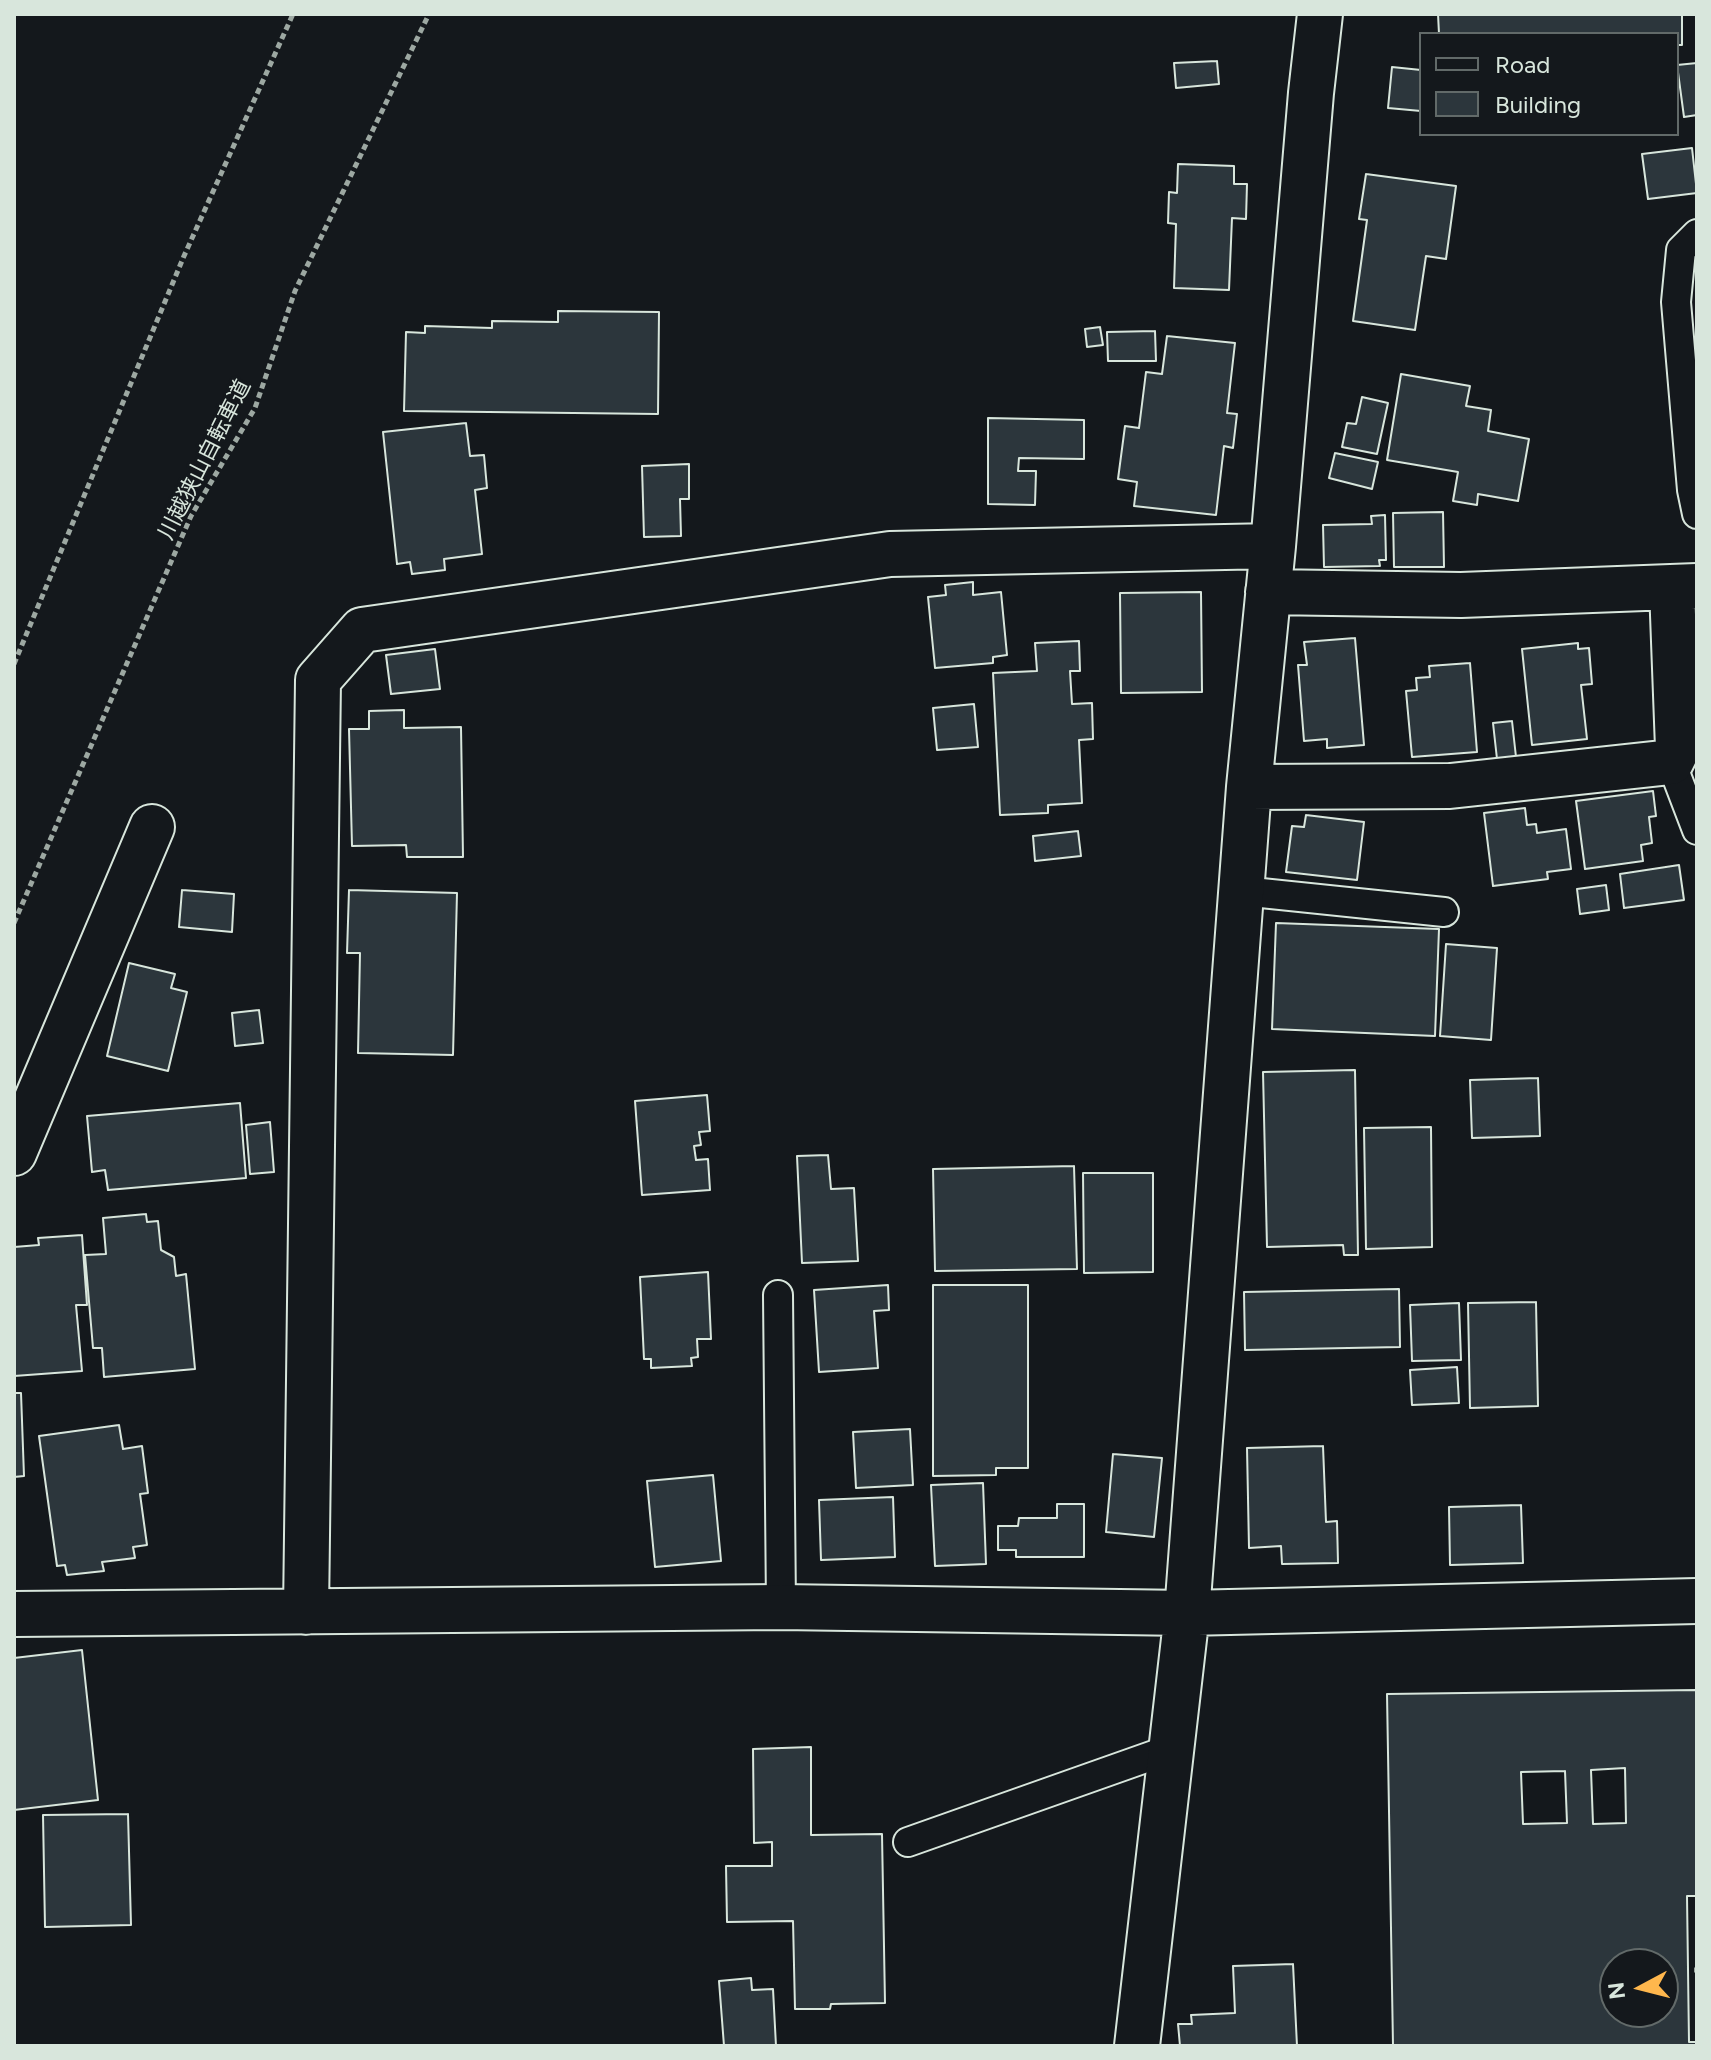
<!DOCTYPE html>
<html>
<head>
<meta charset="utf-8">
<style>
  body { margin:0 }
  #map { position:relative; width:1711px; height:2060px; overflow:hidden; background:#14181c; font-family:Figtree,sans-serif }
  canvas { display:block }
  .frame { position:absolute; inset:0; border:16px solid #d8e6dc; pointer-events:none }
  .legend { position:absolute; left:1419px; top:32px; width:260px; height:104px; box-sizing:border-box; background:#14181c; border:2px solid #626a69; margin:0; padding:10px 14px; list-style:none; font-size:24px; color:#d8e6dc }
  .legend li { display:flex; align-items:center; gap:16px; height:40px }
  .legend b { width:40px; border:2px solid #626a69 }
  .north { position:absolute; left:1599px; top:1948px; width:80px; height:80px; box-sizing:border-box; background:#14181c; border:2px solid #626a69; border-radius:50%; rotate:263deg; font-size:22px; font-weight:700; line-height:32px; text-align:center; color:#d8e6dc }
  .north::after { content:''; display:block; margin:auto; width:28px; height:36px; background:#ffb74d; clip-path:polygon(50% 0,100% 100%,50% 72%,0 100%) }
</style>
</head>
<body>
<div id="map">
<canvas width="1711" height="2060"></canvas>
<div class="frame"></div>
<ul class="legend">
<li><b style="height:10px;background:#14181c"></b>Road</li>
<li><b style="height:22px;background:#2c363c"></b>Building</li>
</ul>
<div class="north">N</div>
</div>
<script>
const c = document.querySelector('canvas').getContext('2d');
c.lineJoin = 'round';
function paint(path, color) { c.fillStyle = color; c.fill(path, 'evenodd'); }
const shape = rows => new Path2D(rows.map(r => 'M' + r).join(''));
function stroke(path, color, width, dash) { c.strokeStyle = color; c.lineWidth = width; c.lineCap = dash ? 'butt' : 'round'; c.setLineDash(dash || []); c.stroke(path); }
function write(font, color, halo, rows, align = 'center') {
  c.font = font + ' Figtree,"Noto Sans JP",sans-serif'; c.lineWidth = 6; c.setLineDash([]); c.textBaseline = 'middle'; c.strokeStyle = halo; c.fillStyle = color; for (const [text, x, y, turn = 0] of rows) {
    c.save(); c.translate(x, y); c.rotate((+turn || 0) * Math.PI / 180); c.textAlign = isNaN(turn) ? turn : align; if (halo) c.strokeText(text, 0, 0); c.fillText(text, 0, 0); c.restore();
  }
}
const building = shape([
  [1438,14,1682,14,1682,45,1677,45,1677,34,1439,34,1438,14],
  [1217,61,1219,84,1176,88,1174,63,1217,61],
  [1697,63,1697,115,1684,117,1677,65,1697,63],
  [1392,67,1421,70,1421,111,1388,108,1392,67],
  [1692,148,1697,193,1648,199,1642,154,1692,148],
  [1178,164,1234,166,1234,184,1247,184,1246,219,1232,218,1229,290,1174,288,1176,224,1168,223,1169,192,1177,193,1178,164],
  [1366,174,1456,186,1446,259,1426,256,1415,330,1353,321,1367,220,1359,219,1366,174],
  [558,311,659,312,658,414,404,411,406,332,425,333,425,326,492,328,492,321,558,322,558,311],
  [1100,327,1103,345,1087,347,1085,329,1100,327],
  [1155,331,1156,361,1108,361,1107,332,1155,331],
  [1167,336,1235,343,1227,413,1237,414,1233,448,1224,446,1216,515,1134,506,1137,482,1118,479,1125,426,1139,428,1146,372,1162,374,1167,336],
  [1401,374,1470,386,1466,406,1491,410,1488,431,1529,439,1518,501,1478,494,1477,505,1453,501,1458,472,1387,460,1401,374],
  [1362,397,1388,403,1377,454,1342,447,1347,423,1356,424,1362,397],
  [988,418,1084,420,1084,459,1019,458,1018,471,1036,471,1035,505,988,504,988,418],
  [466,423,470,456,484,455,487,488,475,490,482,554,444,559,445,570,412,574,410,562,397,564,383,432,466,423],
  [1335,453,1378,462,1372,489,1329,478,1335,453],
  [689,464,689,499,680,499,681,536,644,537,642,466,689,464],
  [1443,512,1444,567,1394,567,1393,513,1443,512],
  [1385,515,1386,560,1379,560,1380,566,1324,567,1323,525,1372,524,1371,516,1385,515],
  [973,582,973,595,1001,592,1007,655,993,657,993,663,935,668,928,597,946,595,945,585,973,582],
  [1201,592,1202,692,1121,693,1120,593,1201,592],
  [1355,638,1364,745,1327,748,1327,739,1304,741,1298,665,1307,665,1304,642,1355,638],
  [1079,641,1080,671,1070,671,1072,704,1092,703,1093,739,1079,740,1082,803,1048,805,1048,813,1000,815,993,673,1037,671,1035,643,1079,641],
  [1578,643,1578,649,1589,648,1592,684,1581,685,1587,739,1532,745,1522,649,1578,643],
  [435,649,440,689,391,694,386,655,435,649],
  [1470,663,1477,752,1412,757,1406,691,1417,690,1416,678,1430,677,1429,666,1470,663],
  [974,704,978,747,937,750,933,708,974,704],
  [404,710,404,728,461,727,463,857,407,857,406,845,352,846,349,729,369,729,369,711,404,710],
  [1512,721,1516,757,1497,759,1493,723,1512,721],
  [1653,791,1656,816,1649,817,1652,843,1641,845,1643,861,1585,869,1576,801,1653,791],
  [1525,808,1527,825,1536,824,1537,833,1566,829,1571,869,1547,872,1548,879,1493,886,1484,813,1525,808],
  [1306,815,1364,822,1357,880,1286,872,1292,826,1304,827,1306,815],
  [1078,831,1081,856,1035,861,1033,836,1078,831],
  [1679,865,1684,900,1624,908,1620,874,1679,865],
  [1606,885,1609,910,1580,914,1577,889,1606,885],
  [182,890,234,894,232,932,179,927,182,890],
  [349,890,457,893,453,1055,358,1053,360,953,347,953,349,890],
  [1276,923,1439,929,1435,1036,1272,1029,1276,923],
  [1446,944,1497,948,1491,1040,1440,1036,1446,944],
  [129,963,175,974,171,988,187,992,168,1071,107,1056,129,963],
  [259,1010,263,1043,235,1046,232,1013,259,1010],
  [1355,1070,1358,1255,1344,1255,1343,1245,1267,1247,1263,1072,1355,1070],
  [1538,1078,1540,1136,1472,1138,1470,1080,1538,1078],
  [707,1095,710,1131,699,1132,701,1145,694,1146,696,1160,708,1159,710,1190,642,1195,635,1101,707,1095],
  [240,1103,246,1178,108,1190,105,1170,92,1172,87,1116,240,1103],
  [270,1122,274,1172,250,1174,246,1125,270,1122],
  [1431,1127,1432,1247,1366,1249,1364,1128,1431,1127],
  [828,1155,831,1189,854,1188,858,1261,802,1263,797,1156,828,1155],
  [1074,1166,1077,1269,935,1271,933,1169,1074,1166],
  [1083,1173,1153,1173,1153,1272,1084,1273,1083,1173],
  [146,1214,147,1222,158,1221,161,1250,174,1257,176,1276,186,1274,195,1369,104,1377,102,1348,93,1348,85,1255,106,1254,103,1218,146,1214],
  [82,1235,87,1305,76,1305,82,1371,14,1376,14,1247,39,1245,38,1238,82,1235],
  [708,1272,711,1339,697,1339,698,1357,691,1358,692,1366,651,1368,651,1359,644,1359,640,1277,708,1272],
  [888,1285,889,1310,874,1311,878,1368,819,1372,814,1290,888,1285],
  [933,1285,1028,1285,1028,1468,996,1468,996,1475,933,1476,933,1285],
  [1399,1289,1400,1347,1245,1350,1244,1292,1399,1289],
  [1536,1302,1538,1406,1470,1408,1468,1303,1536,1302],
  [1459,1303,1461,1360,1412,1361,1410,1305,1459,1303],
  [1457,1367,1459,1403,1412,1405,1410,1370,1457,1367],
  [14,1393,21,1393,24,1476,14,1477,14,1393],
  [119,1425,123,1449,142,1446,148,1493,140,1494,147,1545,133,1547,135,1558,102,1562,104,1571,67,1575,65,1565,57,1566,39,1436,119,1425],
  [910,1429,913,1485,856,1488,853,1432,910,1429],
  [1323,1446,1326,1522,1337,1521,1338,1563,1282,1564,1281,1546,1249,1548,1247,1448,1323,1446],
  [1113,1454,1162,1458,1154,1537,1106,1532,1113,1454],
  [713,1475,721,1561,655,1567,647,1481,713,1475],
  [983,1483,986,1564,935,1566,931,1485,983,1483],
  [893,1497,895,1557,821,1560,819,1500,893,1497],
  [1057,1504,1084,1504,1084,1557,1016,1557,1016,1550,998,1550,998,1526,1018,1526,1019,1518,1057,1518,1057,1504],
  [1521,1505,1523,1563,1450,1565,1449,1507,1521,1505],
  [82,1650,98,1800,14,1810,14,1658,82,1650],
  [1697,1690,1697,1896,1687,1896,1689,2042,1697,2042,1697,2046,1393,2046,1387,1694,1697,1690],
  [1625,1768,1626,1823,1593,1824,1591,1770,1625,1768],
  [1565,1771,1567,1823,1523,1824,1521,1772,1565,1771],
  [1615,1964,1663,1964,1663,2012,1615,2012,1615,1964],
  [811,1747,811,1835,882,1834,885,2003,831,2004,830,2009,795,2009,793,1921,727,1922,726,1866,772,1866,772,1842,754,1843,753,1749,811,1747],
  [128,1814,131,1925,45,1927,43,1815,128,1814],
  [1293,1964,1297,2046,1180,2046,1178,2024,1192,2024,1191,2015,1235,2013,1233,1966,1293,1964],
  [751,1978,752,1990,773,1989,776,2046,724,2046,719,1981,751,1978]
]);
paint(building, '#2c363c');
stroke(building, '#d8e6dc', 2);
const lane = shape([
  [1697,234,1681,250,1676,302,1692,490,1697,514],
  [1671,762,1697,830],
  [1242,891,1444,912],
  [778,1295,781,1607],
  [908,1842,1171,1749]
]);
const street = shape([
  [1268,592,1461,595,1697,586],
  [1249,787,1450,786,1671,762,1678,748,1672,588],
  [14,1153,152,827],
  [306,1612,318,680,362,630,890,554,1273,546],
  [14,1614,781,1607,1187,1613,1697,1601],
  [1137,2046,1187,1613,1249,787,1273,546,1311,93,1320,14]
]);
stroke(lane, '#d8e6dc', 32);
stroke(street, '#d8e6dc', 48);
stroke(shape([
  [14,664,184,256,293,14],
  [14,923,191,516,255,408,295,291,429,14],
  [1694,1970,1697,1970]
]), '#9da8a2', 5, [6, 4]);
stroke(lane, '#14181c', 28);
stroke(street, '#14181c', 44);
write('22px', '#d8e6dc', '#14181c', [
  ["川越狭山自転車道",205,460,-63]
]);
</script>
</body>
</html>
